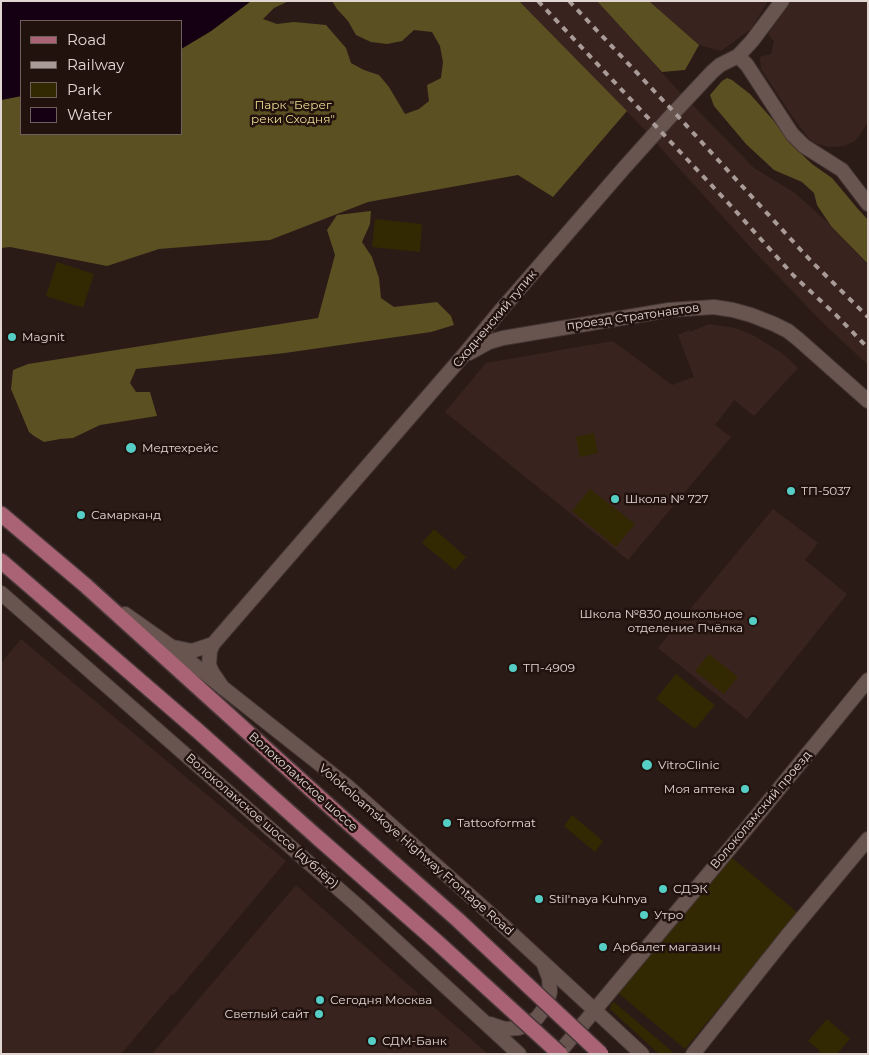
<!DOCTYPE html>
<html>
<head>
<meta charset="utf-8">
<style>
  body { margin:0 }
  #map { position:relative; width:869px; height:1055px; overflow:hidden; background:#2b1b17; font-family:Montserrat,sans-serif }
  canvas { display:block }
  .frame { position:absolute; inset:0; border:2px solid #e2d6d3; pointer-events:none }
  .legend { position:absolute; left:20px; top:20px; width:162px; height:115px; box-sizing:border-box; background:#21120e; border:1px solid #6e605d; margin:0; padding:6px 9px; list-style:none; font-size:15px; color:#e2d6d3 }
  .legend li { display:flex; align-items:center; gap:10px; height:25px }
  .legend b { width:25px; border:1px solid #6e605d }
</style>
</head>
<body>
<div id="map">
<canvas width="869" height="1055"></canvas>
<div class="frame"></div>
<ul class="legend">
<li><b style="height:6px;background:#a96374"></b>Road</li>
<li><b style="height:6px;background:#a89b98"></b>Railway</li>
<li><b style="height:14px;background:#322902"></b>Park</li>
<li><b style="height:14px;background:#150013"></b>Water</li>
</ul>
</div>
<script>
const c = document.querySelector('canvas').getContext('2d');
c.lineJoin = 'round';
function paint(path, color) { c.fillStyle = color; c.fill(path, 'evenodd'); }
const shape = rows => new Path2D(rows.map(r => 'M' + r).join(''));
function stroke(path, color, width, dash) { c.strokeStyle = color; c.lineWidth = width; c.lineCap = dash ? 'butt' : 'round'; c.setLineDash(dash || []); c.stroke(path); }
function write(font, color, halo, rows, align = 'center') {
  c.font = font + ' Montserrat,sans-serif'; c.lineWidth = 5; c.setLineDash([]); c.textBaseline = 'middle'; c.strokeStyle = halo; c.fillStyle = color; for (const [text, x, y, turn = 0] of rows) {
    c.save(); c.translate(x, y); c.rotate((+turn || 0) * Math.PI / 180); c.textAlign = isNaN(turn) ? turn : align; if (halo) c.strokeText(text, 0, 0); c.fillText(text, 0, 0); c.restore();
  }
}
paint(shape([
  [519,1,597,1,676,88,754,168,795,193,825,220,868,265,868,365,822,322,752,249,641,126],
  [649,1,768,1,751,29,721,51,699,45],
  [790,1,868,1,868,121,862,132,855,141,844,146,829,147,817,144,810,140,794,119,761,69,760,57,771,54,774,41,768,34],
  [709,324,735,328,751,334,782,353,798,368,754,416,734,400,715,425,731,437,628,560,445,412,486,363,613,341,672,385,694,377,678,335,689,330,690,332],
  [773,509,818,543,805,560,847,594,747,719,658,648],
  [21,639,286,861,182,985,173,995,172,994,121,1054,1,1054,1,663],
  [296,885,405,982,488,1054,152,1054]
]), '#39231e');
paint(shape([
  [375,219,422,224,420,252,372,247],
  [57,262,94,274,83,308,46,296],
  [594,433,598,453,580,457,576,437],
  [590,489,635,524,616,547,572,511],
  [434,529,466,557,455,570,422,543],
  [709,654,738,677,724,694,695,671],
  [676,674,715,705,695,729,656,699],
  [572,815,603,841,595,852,564,826],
  [731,857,798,913,685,1049,618,993],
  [614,1002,675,1054,659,1054,610,1009,611,1005],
  [827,1019,850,1039,837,1054,819,1054,820,1051,808,1041]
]), '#322902');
paint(shape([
  [251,1,289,1,274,8,263,19,277,24,294,22,326,25,346,48,351,63,364,70,379,75,389,87,405,114,419,109,429,101,427,85,441,78,443,62,440,46,432,32,414,30,402,41,387,44,371,42,356,35,348,21,337,9,332,1,519,1,627,111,553,197,518,175,368,202,270,240,159,249,107,266,10,247,1,248,1,100,21,96,21,134,181,134,181,49,211,31],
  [597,1,649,1,699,45,685,70,662,72],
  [727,78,732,80,750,94,773,120,791,144,812,164,832,178,858,209,868,220,868,264,831,226,817,205,814,193,802,182,774,170,746,144,714,106,710,95,722,81],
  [371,211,370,224,362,242,372,257,379,278,381,298,394,307,437,302,451,316,454,325,431,332,285,353,136,369,130,383,136,392,150,392,157,416,100,425,73,438,60,439,44,442,34,436,29,432,11,389,13,370,28,364,318,318,335,255,327,230,337,215]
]), '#5b5022');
paint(shape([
  [1,1,251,1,211,31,181,49,181,21,21,21,21,96,1,100]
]), '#150013');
const minor = shape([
  [738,56,747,65,792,134,804,146,842,170,868,204],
  [469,353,489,342,503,338,669,310,714,307,733,310,751,315,774,324,788,331,798,339,868,401],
  [1,593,358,906,519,1054],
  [125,614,169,645,346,785,495,918,642,1054],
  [173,647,192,651,213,644],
  [223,688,212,672,209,665,210,651,213,644,462,357,501,310,624,168,668,119,712,72,720,65,738,56,752,41,782,1],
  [490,1024,505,1029,519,1028,526,1025,537,1018,546,1006,550,992,549,978,544,965],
  [558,1054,751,823,868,680],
  [693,1054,787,936,868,839]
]);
const major = shape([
  [1,514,85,585,338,814],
  [1,561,198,731,317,837]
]);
stroke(minor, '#453735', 16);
stroke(major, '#453735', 18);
stroke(minor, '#695550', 14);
stroke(major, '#a96374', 15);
stroke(shape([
  [538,1,732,207,794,276,836,315,868,348],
  [569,1,674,112,811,261,868,317]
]), '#a89b98', 4, [6, 6]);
const majorBridge = shape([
  [338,814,458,920,601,1054],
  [317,837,437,942,560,1054]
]);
stroke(majorBridge, '#453735', 18, []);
stroke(majorBridge, '#a96374', 15);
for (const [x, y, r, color] of [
  [12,337,5,"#55cec5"],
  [131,448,6,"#55cec5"],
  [791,491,5,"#55cec5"],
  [615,499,5,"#55cec5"],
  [81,515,5,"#55cec5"],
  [753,621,5,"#55cec5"],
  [513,668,5,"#55cec5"],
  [647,765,6,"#55cec5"],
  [745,789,5,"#55cec5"],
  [447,823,5,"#55cec5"],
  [663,889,5,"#55cec5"],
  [539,899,5,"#55cec5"],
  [644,915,5,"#55cec5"],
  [603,947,5,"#55cec5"],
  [320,1000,5,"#55cec5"],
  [319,1014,5,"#55cec5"],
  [372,1041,5,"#55cec5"]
]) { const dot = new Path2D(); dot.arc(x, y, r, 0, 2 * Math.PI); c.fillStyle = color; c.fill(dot); stroke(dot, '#21120e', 2); }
write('12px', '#f0dd92', '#21120e', [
  ["Парк \"Берег",293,105],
  ["реки Сходня\"",293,119]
]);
write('12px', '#e2d6d3', '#21120e', [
  ["проезд Стратонавтов",633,317,-8],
  ["Сходненский тупик",495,319,-50],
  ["Волоколамское шоссе",303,782,42],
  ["Волоколамский проезд",761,810,-50],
  ["Волоколамское шоссе (дублёр)",262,821,41],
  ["Volokoloamskoye Highway Frontage Road",416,850,41]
]);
write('12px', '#e2d6d3', '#21120e', [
  ["Magnit",22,337],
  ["Медтехрейс",142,448],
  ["ТП-5037",801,491],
  ["Школа № 727",625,499],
  ["Самарканд",91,515],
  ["Школа №830 дошкольное",743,614,"right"],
  ["отделение Пчёлка",743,628,"right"],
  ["ТП-4909",523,668],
  ["VitroClinic",658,765],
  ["Моя аптека",735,789,"right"],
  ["Tattooformat",457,823],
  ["СДЭК",673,889],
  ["Stil'naya Kuhnya",549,899],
  ["Утро",654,915],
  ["Арбалет магазин",613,947],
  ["Сегодня Москва",330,1000],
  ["Светлый сайт",309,1014,"right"],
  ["СДМ-Банк",382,1041]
], 'left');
</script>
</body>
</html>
